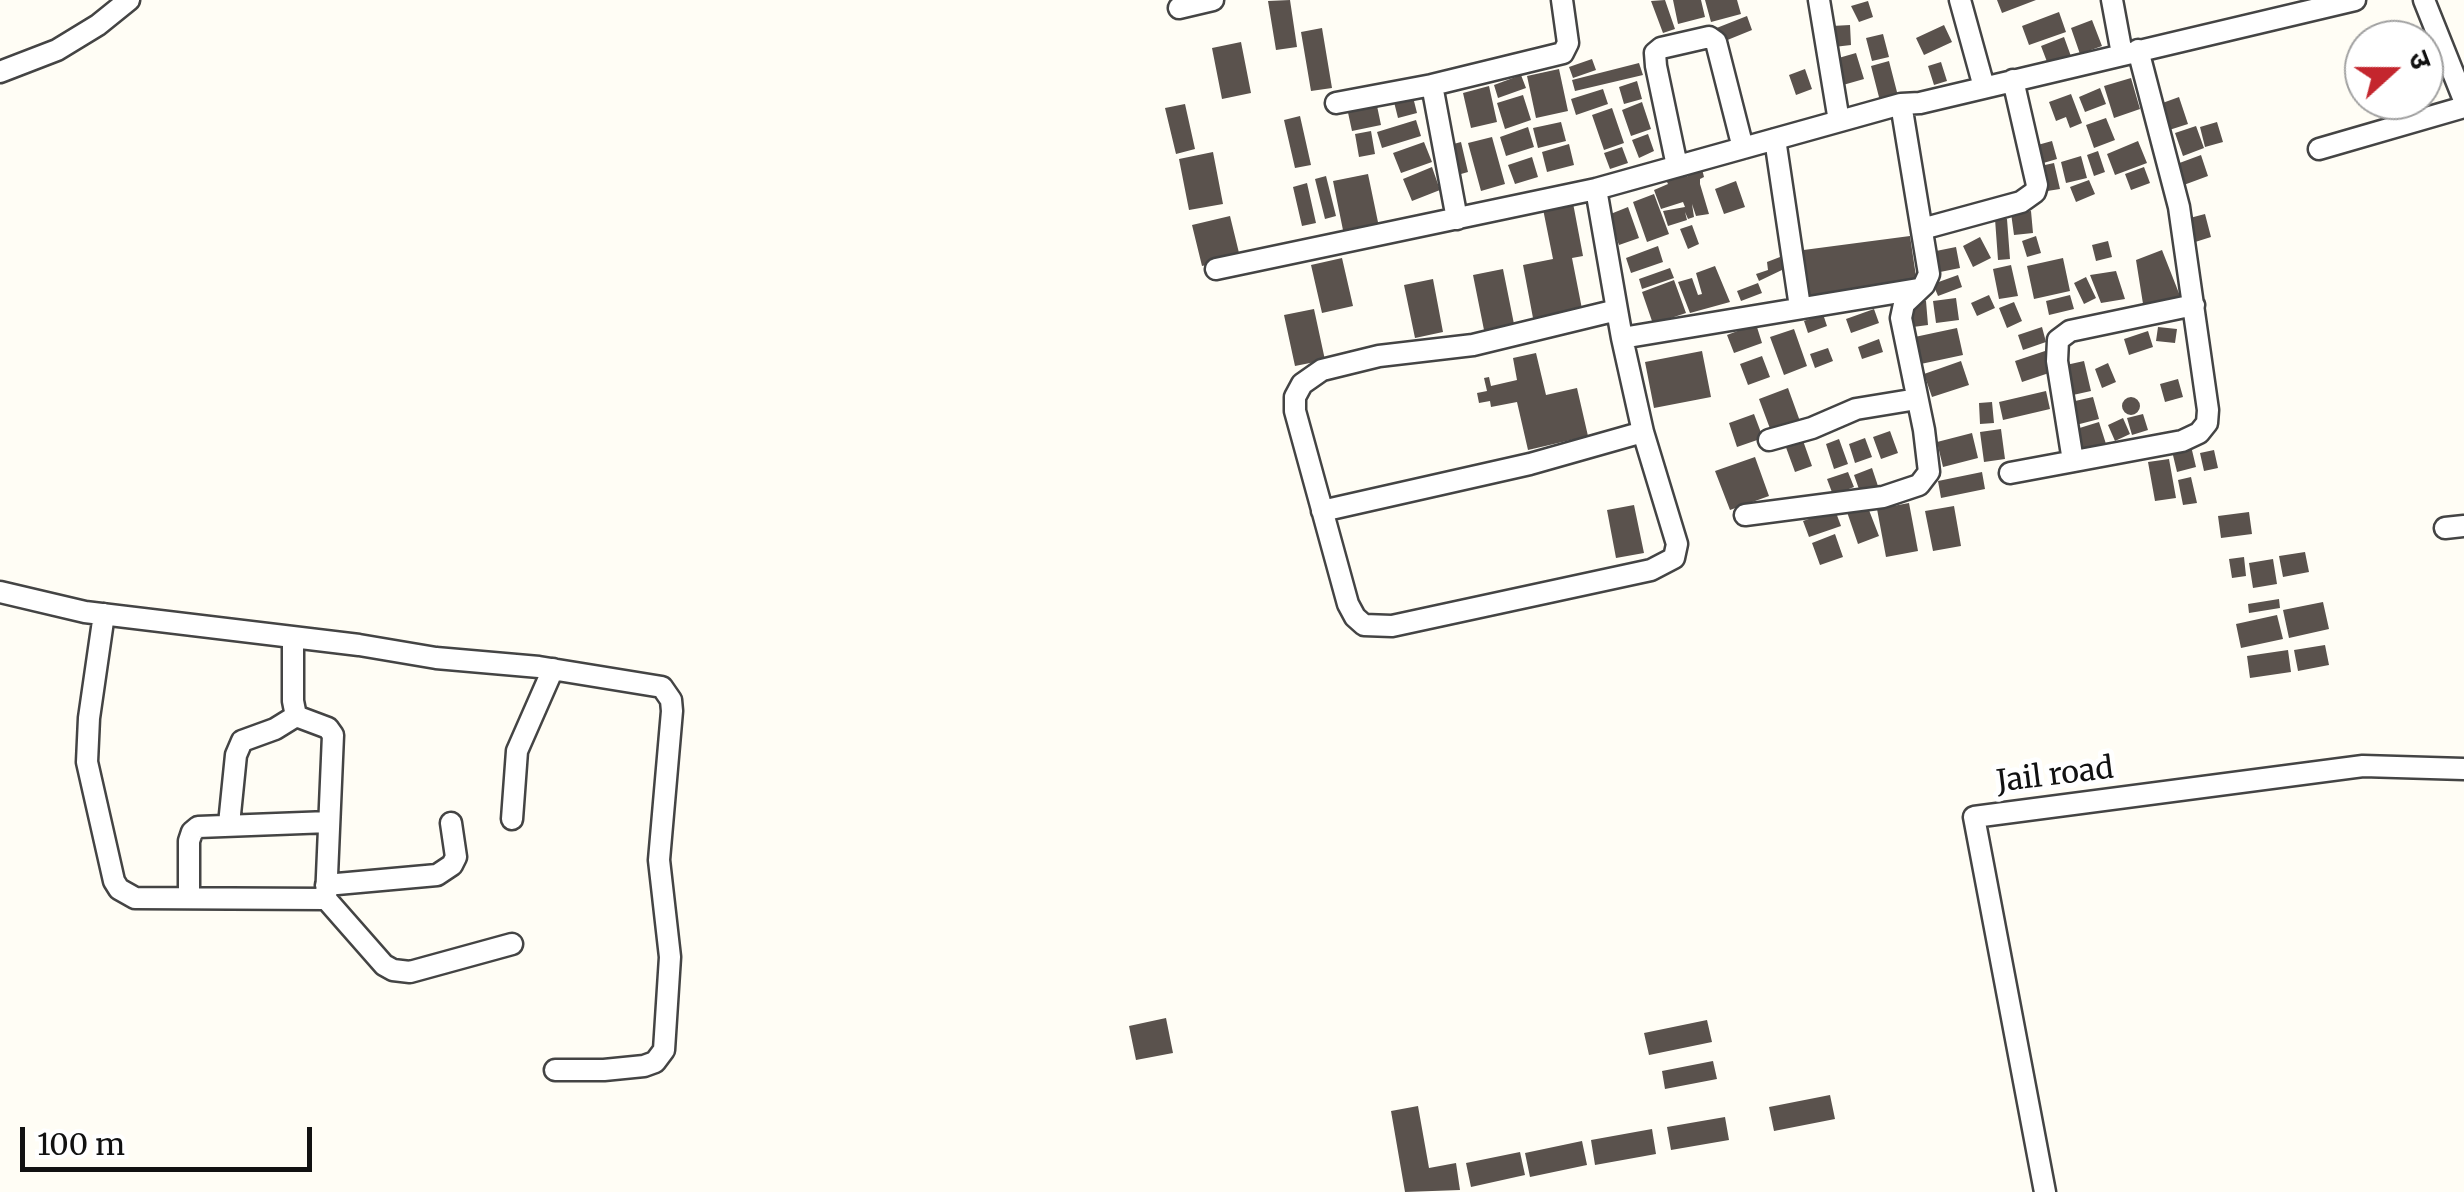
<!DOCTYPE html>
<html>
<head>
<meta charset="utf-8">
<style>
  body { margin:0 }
  #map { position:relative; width:2464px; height:1192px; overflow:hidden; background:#fffdf5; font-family:Merriweather,"Noto Sans Devanagari",serif }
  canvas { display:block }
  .north { position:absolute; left:2344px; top:20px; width:100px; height:100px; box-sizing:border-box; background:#fff; border:2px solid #a0a0a0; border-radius:50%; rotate:69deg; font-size:28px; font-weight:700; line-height:40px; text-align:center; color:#111 }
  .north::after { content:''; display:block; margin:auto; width:35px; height:45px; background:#c4262e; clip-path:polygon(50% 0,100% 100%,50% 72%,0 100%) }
  .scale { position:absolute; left:20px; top:1127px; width:292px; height:45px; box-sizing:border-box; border:5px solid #111; border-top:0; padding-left:12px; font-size:30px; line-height:35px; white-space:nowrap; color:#111; -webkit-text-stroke:8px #fff; paint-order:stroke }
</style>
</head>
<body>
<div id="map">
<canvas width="2464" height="1192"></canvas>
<div class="north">उ</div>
<div class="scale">100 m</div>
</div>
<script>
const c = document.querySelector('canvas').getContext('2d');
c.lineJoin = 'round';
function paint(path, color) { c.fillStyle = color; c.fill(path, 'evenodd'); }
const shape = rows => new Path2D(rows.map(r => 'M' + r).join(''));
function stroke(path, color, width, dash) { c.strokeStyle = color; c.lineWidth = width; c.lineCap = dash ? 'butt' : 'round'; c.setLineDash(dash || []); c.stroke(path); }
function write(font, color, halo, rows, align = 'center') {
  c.font = font + ' Merriweather,serif'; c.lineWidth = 10; c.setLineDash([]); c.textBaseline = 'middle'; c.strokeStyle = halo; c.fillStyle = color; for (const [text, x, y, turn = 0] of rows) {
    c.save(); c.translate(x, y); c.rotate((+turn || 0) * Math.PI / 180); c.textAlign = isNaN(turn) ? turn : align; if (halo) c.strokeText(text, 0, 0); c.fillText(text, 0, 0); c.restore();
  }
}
paint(shape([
  [1290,0,1297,47,1276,50,1268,1],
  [1665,0,1675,29,1663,33,1651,1],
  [1673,0,1701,0,1705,17,1678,24],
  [1705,0,1737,0,1741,14,1711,22],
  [1997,0,2036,0,2002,13],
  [1868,1,1873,17,1859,22,1851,6],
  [2059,12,2066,32,2029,45,2022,26],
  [1747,16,1752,30,1720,43,1714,29],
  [2092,20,2102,46,2080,54,2071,28],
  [1850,25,1851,45,1834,47,1832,26],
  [1944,25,1952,42,1924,55,1916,38],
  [1322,28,1332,88,1311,91,1301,32],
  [1883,34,1889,57,1872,61,1866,38],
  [2064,37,2072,59,2049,67,2041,46],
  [1241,42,1251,93,1222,99,1212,48],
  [1856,53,1864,79,1843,85,1835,59],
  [1592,59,1596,70,1573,78,1569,67],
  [1889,61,1898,96,1880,101,1871,66],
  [1941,62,1947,81,1934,85,1928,66],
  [1639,63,1643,75,1575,91,1572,80],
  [1559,69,1568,111,1536,118,1527,76],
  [1805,69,1812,89,1796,95,1789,75],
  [1521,75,1526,88,1498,98,1494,85],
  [2131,78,2140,109,2114,118,2104,86],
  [1637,81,1642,99,1624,104,1619,87],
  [1489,86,1497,122,1471,128,1463,93],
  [2100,88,2106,104,2085,112,2079,97],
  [1603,89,1608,104,1576,115,1571,99],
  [1412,93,1417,113,1398,118,1393,98],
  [2071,94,2082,123,2070,128,2066,117,2056,121,2049,102],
  [1523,95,1531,120,1505,129,1497,103],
  [2179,97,2188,124,2166,131,2157,105],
  [1376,101,1381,125,1352,131,1347,108],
  [1642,102,1651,129,1631,136,1622,110],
  [1185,104,1195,149,1176,154,1165,108],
  [1612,108,1624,143,1604,150,1592,115],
  [1300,116,1311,165,1295,168,1284,120],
  [2106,118,2115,140,2094,148,2086,125],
  [1416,120,1421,136,1382,148,1377,132],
  [1561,122,1566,141,1538,148,1533,128],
  [2217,122,2223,142,2205,147,2200,127],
  [2196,126,2204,148,2183,156,2175,133],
  [1528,127,1534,147,1506,156,1500,137],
  [1371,131,1375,154,1359,157,1355,134],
  [1648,134,1654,151,1639,158,1632,140],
  [1492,137,1505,184,1481,191,1468,143],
  [2052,141,2057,159,2040,164,2034,146],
  [2138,141,2147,163,2115,175,2107,154],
  [1424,142,1432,162,1401,173,1393,153],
  [1461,142,1468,172,1454,176,1446,146],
  [1569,144,1574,165,1547,172,1542,152],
  [1622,147,1628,163,1610,169,1604,153],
  [2098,151,2105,172,2094,176,2087,155],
  [1213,152,1223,204,1189,210,1179,159],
  [2201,155,2208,176,2181,186,2174,165],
  [2081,156,2087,178,2066,183,2061,162],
  [1532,157,1538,177,1515,184,1508,165],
  [2054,163,2060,189,2041,192,2036,167],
  [1432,167,1440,190,1412,201,1403,179],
  [2144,167,2150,183,2131,190,2125,174],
  [1702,169,1704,177,1700,179,1700,184,1709,214,1696,216,1692,204,1694,217,1688,219,1685,212,1687,220,1668,226,1663,211,1685,207,1683,202,1661,209,1654,190,1668,184,1666,180,1686,173,1688,177,1688,173],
  [1368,174,1379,227,1344,235,1333,181],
  [1326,176,1336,216,1325,219,1315,179],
  [2089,180,2095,194,2076,202,2070,187],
  [1736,181,1745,207,1724,214,1715,189],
  [1307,183,1316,223,1302,226,1293,187],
  [1654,194,1669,234,1647,242,1633,202],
  [1573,203,1583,256,1572,258,1582,309,1533,318,1523,265,1553,259,1543,209],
  [1628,207,1639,238,1619,245,1608,215],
  [2031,211,2033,233,2014,235,2011,213],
  [2205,214,2211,237,2192,243,2186,219],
  [1230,216,1240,257,1202,266,1192,225],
  [1995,219,2007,219,2010,259,1998,260],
  [1692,225,1699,244,1688,249,1680,229],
  [1910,236,1917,283,1802,298,1796,251],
  [2036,236,2041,253,2027,257,2022,241],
  [1980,237,1991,258,1973,267,1963,246],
  [2108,241,2112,257,2096,261,2092,245],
  [1658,246,1663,262,1631,273,1626,258],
  [1956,247,1960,268,1940,272,1936,251],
  [2162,250,2182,301,2144,310,2136,260],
  [1780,257,1784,269,1759,281,1756,274,1768,270,1767,262],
  [1342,258,1353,306,1322,313,1311,265],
  [2063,258,2070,291,2034,299,2027,266],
  [2011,265,2018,296,1999,299,1993,269],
  [1715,266,1730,302,1690,313,1678,282,1692,278,1698,295,1702,294,1696,273],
  [1670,268,1674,278,1642,289,1639,279],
  [1503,269,1514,324,1484,330,1473,275],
  [2116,271,2125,299,2101,303,2090,275],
  [1958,275,1962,287,1938,296,1933,284],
  [2086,277,2096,298,2084,304,2074,283],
  [1433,279,1443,332,1415,338,1404,285],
  [1674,280,1686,313,1653,324,1642,292],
  [1758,283,1762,293,1741,301,1737,291],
  [1989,295,1995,308,1977,316,1971,303],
  [2070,295,2074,309,2049,315,2046,301],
  [1956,298,1959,320,1936,323,1933,301],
  [1926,301,1928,325,1913,327,1910,302],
  [2014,302,2022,321,2007,328,1999,308],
  [1314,309,1325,360,1295,366,1284,315],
  [1874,309,1879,323,1851,333,1846,319],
  [1823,314,1827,326,1808,333,1804,321],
  [1756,324,1762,343,1734,353,1727,335],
  [2042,327,2046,342,2023,350,2018,335],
  [2158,327,2177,329,2175,343,2156,341],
  [1957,328,1963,355,1916,365,1910,338],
  [1794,329,1807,366,1784,375,1770,337],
  [2148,331,2153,347,2129,355,2124,339],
  [1879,339,1883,352,1862,359,1858,347],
  [1828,348,1833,361,1815,368,1810,354],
  [1702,351,1711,397,1654,408,1645,362],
  [2045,351,2052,372,2022,382,2015,361],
  [1536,353,1546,395,1577,388,1588,436,1528,450,1517,402,1491,407,1490,401,1479,403,1477,393,1487,391,1484,378,1489,377,1491,386,1517,380,1513,358],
  [1762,356,1770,377,1748,385,1740,364],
  [1961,361,1969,385,1932,397,1924,374],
  [2084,361,2091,391,2073,395,2066,365],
  [2108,363,2116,382,2102,388,2095,369],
  [2178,379,2183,397,2165,402,2160,384],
  [1788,388,1801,424,1772,434,1759,399],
  [2046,391,2050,409,2003,420,1999,402],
  '2122 406a9 9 0 1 1 18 0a9 9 0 1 1-18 0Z',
  [2093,397,2099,419,2072,426,2066,403],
  [1992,402,1994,423,1980,424,1979,403],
  [1754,414,1763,438,1737,447,1729,423],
  [2143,414,2148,430,2132,435,2127,418],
  [2123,418,2130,434,2115,441,2108,425],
  [2099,422,2106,444,2079,452,2073,430],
  [2001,429,2005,459,1984,462,1980,432],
  [1890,431,1898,453,1881,459,1873,437],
  [1972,433,1978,458,1943,467,1937,442],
  [1801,435,1812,466,1795,472,1784,442],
  [1865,438,1872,457,1855,463,1849,444],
  [1839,439,1848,464,1834,469,1826,444],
  [2191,446,2196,467,2177,472,2172,451],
  [2214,450,2218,468,2204,471,2200,453],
  [1755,457,1769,496,1730,510,1715,471],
  [2169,459,2176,498,2155,501,2148,462],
  [1872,468,1878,486,1860,492,1854,475],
  [1848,472,1854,487,1833,495,1827,479],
  [1982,472,1985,489,1941,498,1938,481],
  [2191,477,2197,503,2183,505,2178,480],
  [1909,503,1918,551,1886,557,1877,509],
  [1634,505,1644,553,1616,558,1607,510],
  [1867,505,1879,536,1858,544,1847,512],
  [1954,506,1961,546,1933,551,1925,511],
  [1835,510,1841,526,1809,537,1803,521],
  [2249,512,2252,534,2221,538,2218,516],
  [1835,534,1843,557,1820,565,1812,543],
  [2305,552,2309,572,2283,577,2279,556],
  [2244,557,2246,576,2232,578,2229,559],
  [2273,559,2277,584,2253,588,2249,563],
  [2279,599,2280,608,2249,613,2248,604],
  [2323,602,2329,629,2289,638,2283,610],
  [2277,615,2283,639,2241,648,2236,624],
  [2325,645,2329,665,2298,671,2294,650],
  [2288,650,2291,672,2250,678,2247,656],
  [1166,1018,1173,1053,1136,1060,1129,1026],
  [1707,1020,1712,1042,1649,1055,1644,1033],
  [1713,1061,1717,1079,1665,1089,1662,1071],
  [1830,1095,1835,1119,1774,1131,1769,1107],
  [1418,1106,1429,1168,1456,1163,1460,1190,1405,1192,1391,1111],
  [1725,1117,1729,1140,1671,1150,1667,1127],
  [1652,1129,1656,1154,1595,1165,1591,1140],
  [1582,1141,1587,1165,1530,1177,1525,1153],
  [1520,1152,1525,1175,1471,1187,1466,1163]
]), '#5a524d');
const street = shape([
  [1819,0,1839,121],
  [1960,0,1984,87],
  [2112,0,2122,54],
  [2424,0,2464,100],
  [1179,8,1213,0],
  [0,72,57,50,98,25,129,0],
  [1336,103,1432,85],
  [1775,139,1800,307],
  [2319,149,2464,107],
  [1677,166,1656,66,1655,53,1661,48,1709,37,1716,42,1743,148],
  [1596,189,1617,310,1622,338,1643,432,1677,544,1674,558,1651,570,1392,626,1364,625,1355,617,1348,604,1295,411,1295,397,1302,384,1322,370,1379,356,1473,345,1617,310],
  [1457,219,1432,85,1563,53,1568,43,1562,0],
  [1922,229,2021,202,2035,192,2037,185,2013,80],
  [1216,269,1596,189,1901,104,1920,103,2355,0],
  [1622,338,1918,289],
  [1769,440,1812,428,1856,409,1917,399],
  [2073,461,2057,361,2058,340,2070,331,2194,305],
  [2010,473,2182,441,2199,433,2207,423,2208,410,2179,207,2138,50],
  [1322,511,1530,464,1643,432],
  [1745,515,1883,497,1919,485,1929,472,1924,430,1901,318,1904,304,1924,285,1929,274,1901,104],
  [2445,528,2464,526],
  [0,592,85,612,359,645,436,658,539,667,662,687,671,700,672,711,659,860,670,957,664,1050,655,1062,644,1066,604,1070,555,1070],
  [104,614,89,718,87,762,114,881,119,889,135,898,326,899,333,735,328,728,296,716,293,701,293,638],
  [512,819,517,751,553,669],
  [229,824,236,755,242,741,275,729,296,716],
  [326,885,437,875,452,865,456,857,451,823],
  [189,898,189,841,192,832,198,827,329,822],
  [326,899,384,965,393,970,410,972,512,944],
  [2045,1192,1974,817,2363,766,2464,769]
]);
stroke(street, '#444', 25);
stroke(street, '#fff', 20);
write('30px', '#111', '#fff', [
  ["Jail road",2055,776,-7]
]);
</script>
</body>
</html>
